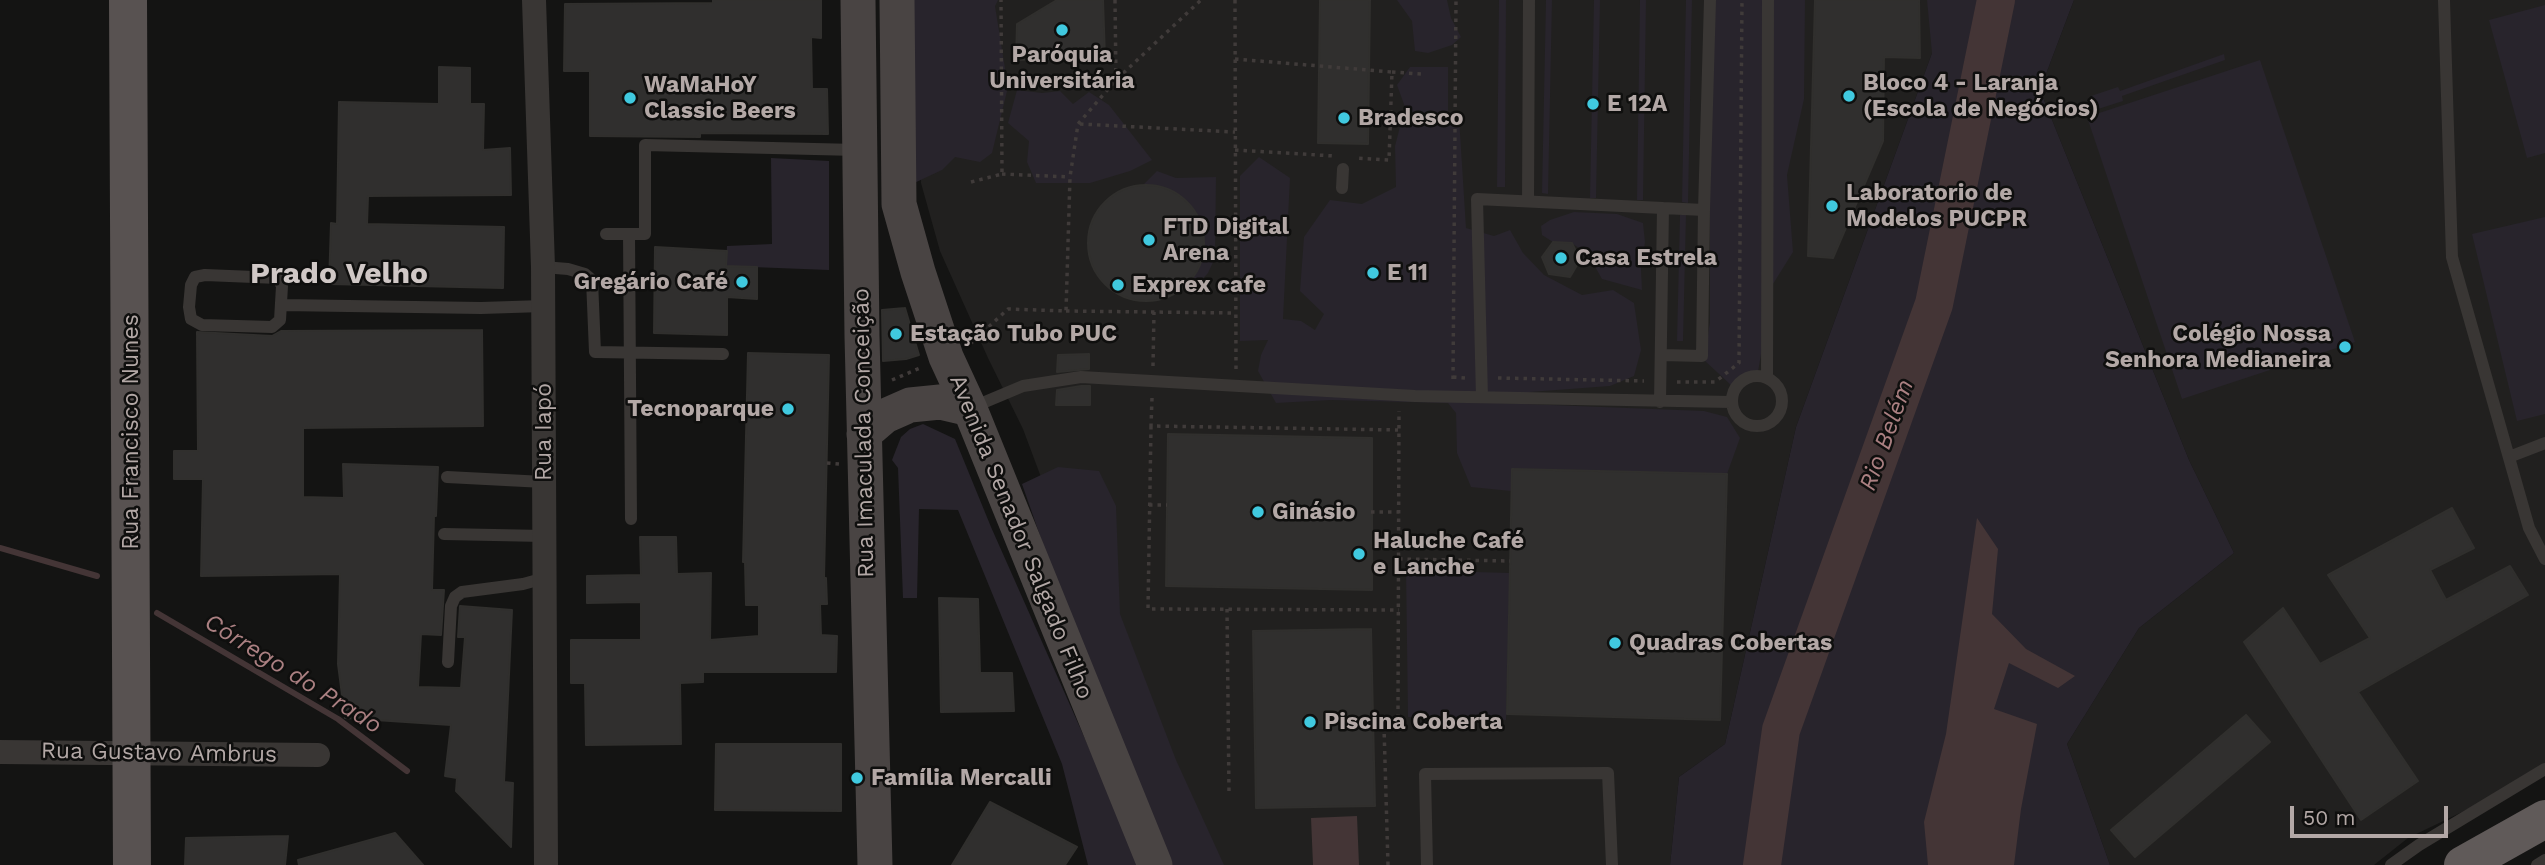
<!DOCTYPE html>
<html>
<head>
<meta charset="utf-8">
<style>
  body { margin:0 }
  #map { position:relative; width:2545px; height:865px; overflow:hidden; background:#141413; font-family:"Work Sans",sans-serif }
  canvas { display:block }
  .scale { position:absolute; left:2290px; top:806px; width:158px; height:32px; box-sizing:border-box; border:4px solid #b3a8a6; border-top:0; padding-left:9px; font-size:21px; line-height:24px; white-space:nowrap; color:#b3a8a6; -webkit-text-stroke:5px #0f0f0e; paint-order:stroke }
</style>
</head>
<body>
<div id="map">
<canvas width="2545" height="865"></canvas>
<div class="scale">50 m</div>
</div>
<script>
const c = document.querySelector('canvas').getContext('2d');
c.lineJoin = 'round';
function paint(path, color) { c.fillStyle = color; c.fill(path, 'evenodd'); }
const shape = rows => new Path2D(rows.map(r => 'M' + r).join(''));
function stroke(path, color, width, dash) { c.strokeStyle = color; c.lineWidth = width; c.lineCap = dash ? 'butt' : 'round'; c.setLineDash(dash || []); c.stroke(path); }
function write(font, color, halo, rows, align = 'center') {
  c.font = font + ' "Work Sans",sans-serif'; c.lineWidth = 5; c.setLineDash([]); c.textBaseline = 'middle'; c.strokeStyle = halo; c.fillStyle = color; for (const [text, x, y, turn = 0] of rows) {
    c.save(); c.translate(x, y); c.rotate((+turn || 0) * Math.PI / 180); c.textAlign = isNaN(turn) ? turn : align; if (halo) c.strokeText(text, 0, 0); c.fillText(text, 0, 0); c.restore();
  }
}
paint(shape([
  [922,0,1934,0,1932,53,1796,427,1725,744,1679,777,1670,865,1186,865,1023,429,988,358,940,251,921,183],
  [2074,0,2545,0,2545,772,2408,838,2374,865,2110,865,2067,744,2139,628,2234,553,2189,460,2040,90]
]), '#21201f');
paint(shape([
  [911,0,998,0,995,6,1008,87,992,153,980,162,955,157,942,170,912,184],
  [1397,0,1447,0,1451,18,1461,37,1452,45,1428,53,1415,51,1412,21],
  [1499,0,1506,0,1505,187,1497,187],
  [1546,0,1552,0,1548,194,1542,193],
  [1594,0,1600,0,1596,198,1590,198],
  [1640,0,1646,0,1643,200,1637,200],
  [1686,0,1692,0,1688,203,1682,202],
  [1713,0,1805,0,1804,99,1787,175,1793,252,1773,284,1758,372,1731,385,1704,360,1710,322,1710,118],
  [1927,0,2074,0,2040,90,2189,460,2234,553,2139,628,2067,744,2110,865,1670,865,1679,777,1725,744,1796,427,1932,53],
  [2545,5,2545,153,2527,158,2489,20],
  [2224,54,2225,60,2122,96,2123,101,2095,110,2091,96,2118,87,2120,91],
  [2260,60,2355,342,2182,399,2087,117],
  [1410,67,1448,67,1448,117,1459,117,1466,228,1494,236,1510,230,1523,253,1544,275,1582,295,1613,290,1634,303,1641,350,1634,376,1610,386,1530,392,1500,403,1704,411,1727,417,1740,438,1727,474,1512,469,1511,491,1471,487,1457,453,1456,413,1448,403,1331,400,1276,403,1258,371,1261,355,1268,340,1240,341,1240,176,1259,157,1290,178,1283,319,1301,321,1315,330,1324,314,1300,291,1304,237,1330,200,1362,204,1396,187,1395,146,1405,107,1397,85],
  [1017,90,1042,93,1060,91,1073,104,1089,92,1109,105,1152,160,1130,171,1090,183,1036,183,1027,162,1029,141,1008,123],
  [771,158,829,161,829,270,726,266,727,246,772,244],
  [1157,171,1176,178,1216,177,1215,258,1208,273,1196,286,1188,291,1183,288,1195,274,1203,258,1204,240,1201,222,1191,207,1177,194,1161,187,1143,185],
  [1574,212,1617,214,1643,223,1645,242,1641,269,1642,290,1602,279,1589,256,1572,243,1553,242,1542,235,1541,226,1550,220],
  [1680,215,1686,215,1683,341,1677,341],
  [2545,217,2545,414,2517,421,2472,234],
  [923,424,955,439,991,527,1141,865,1088,865,1062,764,958,510,919,509,917,598,903,598,898,468,892,460,901,437,910,429],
  [1058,467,1099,471,1116,506,1120,614,1176,760,1224,865,1168,865,1075,636,1022,484],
  [1406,570,1510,573,1506,720,1408,717]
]), '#28242c');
paint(shape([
  [1977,518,1998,549,1992,614,2026,649,2075,676,2058,688,2009,663,1994,709,2037,724,2021,809,2014,865,1928,865,1924,822,1946,734],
  [1357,816,1359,865,1313,865,1311,818]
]), '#443536');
stroke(shape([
  [0,548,97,576],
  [157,613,338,719,407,771]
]), '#443536', 6);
stroke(shape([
  [1762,865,1781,730,1934,304,1996,0]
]), '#443536', 38);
const building = shape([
  [713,0,821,0,821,38,811,37,812,89,827,89,828,134,700,133,700,137,590,136,590,71,564,71,565,4,713,3,713,0],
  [1057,0,1103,0,1105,57,1016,60,1017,24,1057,0],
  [1320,0,1370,0,1368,144,1318,143,1320,0],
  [1815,0,1919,0,1920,58,1884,57,1883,141,1833,258,1808,256,1815,0],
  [439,67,470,68,470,104,484,104,483,150,510,148,511,195,368,196,367,224,504,227,503,288,329,284,331,223,337,224,339,102,439,104,439,67],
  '1088 243a58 58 0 1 1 116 0a58 58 0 1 1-116 0Z',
  [1553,242,1572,243,1580,260,1570,277,1549,274,1542,257,1553,242],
  [655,247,727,251,726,266,757,267,757,299,727,297,727,335,654,333,655,247],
  [905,308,919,355,906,359,883,361,882,310,905,308],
  [482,330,483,426,303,428,303,497,344,498,343,464,438,467,436,516,434,516,432,590,444,590,441,635,421,634,418,687,461,688,465,637,458,637,460,606,512,610,504,782,513,783,511,847,456,791,457,778,445,776,451,725,345,718,338,664,340,574,201,576,203,479,174,479,174,451,198,451,197,332,272,336,281,331,482,330],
  [748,353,829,355,824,578,826,578,827,604,820,604,821,635,837,636,836,672,703,672,703,682,680,683,681,744,586,745,585,683,571,683,571,640,641,640,641,602,587,603,587,576,641,575,640,537,676,537,677,574,711,573,710,640,759,636,759,605,746,605,745,562,743,562,748,353],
  [1089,354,1089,369,1057,372,1058,355,1089,354],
  [1081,386,1090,386,1090,405,1056,405,1057,390,1081,386],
  [1168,434,1372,438,1372,590,1166,586,1168,434],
  [1512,469,1727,474,1720,720,1507,714,1512,469],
  [2452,508,2474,548,2430,570,2446,600,2510,566,2528,595,2358,692,2418,781,2361,820,2244,642,2283,608,2320,664,2370,638,2328,575,2452,508],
  [939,598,978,599,980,673,1012,673,1014,711,941,712,939,598],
  [1371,629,1375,806,1256,808,1253,631,1371,629],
  [2246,715,2270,742,2135,857,2111,830,2246,715],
  [716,744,841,744,841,811,715,810,716,744],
  [990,802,1077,847,1065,865,952,865,990,802],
  [395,833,423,865,299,865,298,860,395,833],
  [288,836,285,865,185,865,186,838,288,836]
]);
paint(building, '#302f2e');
stroke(building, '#302f2d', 2);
stroke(shape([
  [1115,0,1116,80],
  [1235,0,1236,369],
  [1235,59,1392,72,1389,160,1356,158],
  [1392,72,1421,74],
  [1080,124,1235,132],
  [1235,150,1334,156],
  [1002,174,1070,177],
  [971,182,1002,174,1001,0],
  [1066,311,1236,313],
  [970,344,1008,309,1066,311,1070,177,1078,124,1116,80,1201,0],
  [1153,366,1154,312],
  [1453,377,1466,378],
  [1498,378,1644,381],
  [1453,379,1456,0],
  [892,380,920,368],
  [1677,382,1715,382,1739,363,1742,0],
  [1152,398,1151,426,1398,430],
  [1151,426,1148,609,1399,610],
  [827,463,839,464],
  [1149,505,1167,505],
  [1371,512,1399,512],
  [1399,559,1510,561],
  [1227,609,1229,792],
  [1388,865,1384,727,1398,727,1398,713,1399,411]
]), '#403b3a', 3.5, [3.5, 5]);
stroke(shape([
  [2444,0,2452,257,2529,528,2545,559],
  [1342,188,1343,169],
  [1528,201,1529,0],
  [606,234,645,234,645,145,857,150],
  [629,234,631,519],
  [543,267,568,269,585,274,592,280,595,352,723,354],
  [205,275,278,278,282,286,280,320,272,327,202,325,191,319,189,307,191,285,195,277,205,275],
  [282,305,481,308,543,306],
  [1662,355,1702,356,1704,210],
  '1732 401a25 25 0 1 1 50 0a25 25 0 1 1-50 0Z',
  [1767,378,1768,0],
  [1482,397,1477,199,1704,210,1710,0],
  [1660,402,1663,208],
  [973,407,1023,386,1081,377,1415,396,1731,402],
  [2509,457,2545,443],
  [447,477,544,482],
  [444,534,544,536],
  [448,662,451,606,455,597,462,592,523,584,545,578],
  [1427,865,1425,774,1608,773,1612,865],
  [2391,865,2419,845,2545,769],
  [2537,865,2545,860]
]), '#393634', 12);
stroke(shape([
  [534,0,543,267,546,865],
  [0,752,318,755]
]), '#393634', 24);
stroke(shape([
  [858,0,862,336,875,865],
  [897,0,899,204,918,272,946,357,970,409,1155,865],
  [864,434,885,416,910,405,940,402,970,409]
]), '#494443', 35);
stroke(shape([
  [128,0,132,865]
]), '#585251', 38);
stroke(shape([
  [2463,865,2545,819]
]), '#605a59', 38);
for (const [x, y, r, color] of [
  [1062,30,7,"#40c9df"],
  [1849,96,7,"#40c9df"],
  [630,98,7,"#40c9df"],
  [1593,104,7,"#40c9df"],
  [1344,118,7,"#40c9df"],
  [1832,206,7,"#40c9df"],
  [1149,240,7,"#40c9df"],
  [1561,258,7,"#40c9df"],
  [1373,273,7,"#40c9df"],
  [742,282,7,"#40c9df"],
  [1118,285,7,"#40c9df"],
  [896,334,7,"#40c9df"],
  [2345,347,7,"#40c9df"],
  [788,409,7,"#40c9df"],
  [1258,512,7,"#40c9df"],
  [1359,554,7,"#40c9df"],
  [1615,643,7,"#40c9df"],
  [1310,722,7,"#40c9df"],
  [857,778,7,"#40c9df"]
]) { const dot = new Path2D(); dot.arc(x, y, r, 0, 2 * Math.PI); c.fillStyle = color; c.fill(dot); stroke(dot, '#0f0f0e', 2.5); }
write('bold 23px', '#b3a8a6', '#0f0f0e', [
  ["Paróquia",1062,55,"center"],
  ["Universitária",1062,81,"center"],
  ["Bloco 4 - Laranja",1863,83],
  ["(Escola de Negócios)",1863,109],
  ["WaMaHoY",644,85],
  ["Classic Beers",644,111],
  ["E 12A",1607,104],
  ["Bradesco",1358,118],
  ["Laboratorio de",1846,193],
  ["Modelos PUCPR",1846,219],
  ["FTD Digital",1163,227],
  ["Arena",1163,253],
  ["Casa Estrela",1575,258],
  ["E 11",1387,273],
  ["Gregário Café",728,282,"right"],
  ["Exprex cafe",1132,285],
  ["Estação Tubo PUC",910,334],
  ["Colégio Nossa",2331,334,"right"],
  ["Senhora Medianeira",2331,360,"right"],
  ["Tecnoparque",774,409,"right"],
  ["Ginásio",1272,512],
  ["Haluche Café",1373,541],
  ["e Lanche",1373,567],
  ["Quadras Cobertas",1629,643],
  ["Piscina Coberta",1324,722],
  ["Família Mercalli",871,778]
], 'left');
write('23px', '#b3a8a6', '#0f0f0e', [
  ["Rua Francisco Nunes",131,432,-90],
  ["Rua Iapó",544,432,-90],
  ["Rua Imaculada Conceição",864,433,-91],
  ["Avenida Senador Salgado Filho",1021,537,68],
  ["Rua Gustavo Ambrus",159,753,1]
]);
write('italic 24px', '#ab8082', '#0f0f0e', [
  ["Rio Belém",1887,435,-70],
  ["Córrego do Prado",293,674,32]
]);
write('bold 30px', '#d0c8c6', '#0f0f0e', [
  ["Prado Velho",339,274]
]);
</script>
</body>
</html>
